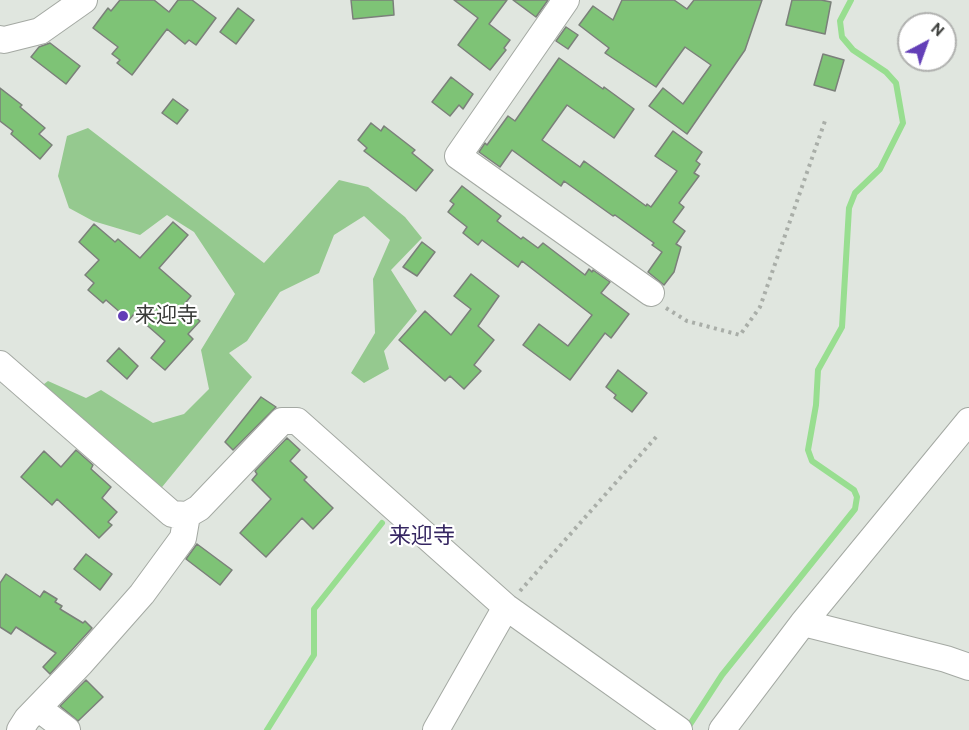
<!DOCTYPE html>
<html>
<head>
<meta charset="utf-8">
<style>
  body { margin:0 }
  #map { position:relative; width:969px; height:730px; overflow:hidden; background:#e0e6df; font-family:Cabin,sans-serif }
  canvas { display:block }
  .north { position:absolute; left:897px; top:12px; width:60px; height:60px; box-sizing:border-box; background:#fff; border:2px solid #b0b1af; border-radius:50%; rotate:41deg; font-size:16px; font-weight:700; line-height:24px; text-align:center; color:#393b38 }
  .north::after { content:''; display:block; margin:auto; width:21px; height:27px; background:#633fb7; clip-path:polygon(50% 0,100% 100%,50% 72%,0 100%) }
</style>
</head>
<body>
<div id="map">
<canvas width="969" height="730"></canvas>
<div class="north">N</div>
</div>
<script>
const c = document.querySelector('canvas').getContext('2d');
c.lineJoin = 'round';
function paint(path, color) { c.fillStyle = color; c.fill(path, 'evenodd'); }
const shape = rows => new Path2D(rows.map(r => 'M' + r).join(''));
function stroke(path, color, width, dash) { c.strokeStyle = color; c.lineWidth = width; c.lineCap = dash ? 'butt' : 'round'; c.setLineDash(dash || []); c.stroke(path); }
function write(font, color, halo, rows, align = 'center') {
  c.font = font + ' Cabin,"Noto Sans JP",sans-serif'; c.lineWidth = 4.5; c.setLineDash([]); c.textBaseline = 'middle'; c.strokeStyle = halo; c.fillStyle = color; for (const [text, x, y, turn = 0] of rows) {
    c.save(); c.translate(x, y); c.rotate((+turn || 0) * Math.PI / 180); c.textAlign = isNaN(turn) ? turn : align; if (halo) c.strokeText(text, 0, 0); c.fillText(text, 0, 0); c.restore();
  }
}
paint(shape([
  [88,128,264,263,339,180,368,187,405,217,422,238,391,270,417,311,384,351,389,369,364,383,351,373,375,333,373,279,390,240,364,216,334,235,319,273,280,292,247,341,229,353,252,377,158,492,39,388,48,381,86,398,101,390,153,423,184,414,209,389,201,350,235,294,194,232,167,215,140,235,93,221,69,208,58,176,67,136]
]), '#95c98f');
stroke(shape([
  [687,729,722,675,855,509,857,497,854,490,812,461,808,450,816,405,818,370,842,327,849,208,855,193,880,169,903,123,896,83,886,72,853,50,842,37,840,21,851,0],
  [267,730,314,655,314,609,382,523]
]), '#98de90', 6);
const building = shape([
  [120,0,154,0,169,12,178,0,192,0,216,18,196,45,189,40,185,44,167,29,132,75,117,63,120,60,112,54,118,47,93,28,108,8,111,11,120,0],
  [351,0,393,0,394,15,353,19,351,0],
  [454,0,507,0,489,24,510,40,504,48,506,50,490,70,458,45,478,18,454,0],
  [513,0,548,0,536,17,513,0],
  [622,0,674,0,687,9,694,0,762,0,745,50,687,134,649,106,663,88,683,104,711,65,685,47,656,87,605,53,609,48,579,25,593,6,613,20,622,0],
  [792,0,821,0,831,2,825,34,786,25,792,0],
  [238,8,254,20,236,44,220,32,238,8],
  [566,27,578,35,568,49,556,41,566,27],
  [50,43,80,66,66,84,31,57,39,47,50,43],
  [823,54,844,60,835,91,814,85,823,54],
  [559,58,603,89,604,87,634,109,614,138,567,105,542,140,580,167,584,161,646,206,647,204,651,207,677,171,655,156,673,131,702,152,696,161,700,164,694,173,699,176,679,203,684,207,673,222,685,231,676,244,681,247,674,272,664,285,648,272,662,252,652,245,654,243,615,215,613,216,564,181,561,186,512,150,500,167,479,152,485,143,487,145,508,116,515,121,559,58],
  [451,77,473,94,463,109,459,105,450,116,432,102,451,77],
  [0,88,22,105,20,107,45,128,39,134,52,145,40,159,11,134,13,131,0,121,0,88],
  [173,99,188,110,177,124,162,113,173,99],
  [371,123,381,131,384,126,415,150,412,153,433,170,416,191,364,151,367,148,358,140,371,123],
  [462,186,501,216,497,221,521,239,523,237,538,248,543,243,585,275,589,269,592,272,593,270,610,282,601,293,629,314,611,338,605,333,570,380,523,345,539,324,568,346,592,315,522,261,518,267,482,240,478,245,463,233,467,227,448,212,454,204,450,201,462,186],
  [173,222,188,235,159,268,191,296,183,306,200,321,188,334,193,339,165,370,151,358,165,341,134,314,129,320,106,300,103,303,88,290,94,283,85,275,99,260,79,242,94,224,115,242,118,239,140,258,173,222],
  [422,242,435,252,417,276,403,267,422,242],
  [471,274,499,296,478,326,494,340,474,365,481,371,464,389,450,376,445,381,399,340,425,311,451,335,471,309,454,296,471,274],
  [119,348,138,366,127,379,107,361,119,348],
  [618,370,647,393,632,412,614,398,616,395,606,387,618,370],
  [261,397,276,407,233,450,225,442,261,397],
  [287,438,300,450,290,461,307,477,304,480,333,508,313,529,302,518,266,557,240,533,271,499,252,480,257,474,255,471,287,438],
  [76,450,93,465,91,469,111,487,102,498,117,512,108,522,112,525,99,538,57,499,52,505,21,477,44,451,61,467,76,450],
  [197,544,232,570,220,585,186,559,197,544],
  [86,554,112,574,100,590,74,569,86,554],
  [6,574,40,597,44,591,57,599,55,602,62,606,60,609,83,623,85,621,92,628,50,674,43,667,56,653,16,627,11,634,0,627,0,583,6,574],
  [86,680,103,697,78,721,60,706,86,680]
]);
paint(building, '#7ec376');
stroke(building, '#7b807a', 1.5);
const minor = shape([
  [566,0,458,156,651,293],
  [0,39,4,40,40,31,84,0],
  [0,364,172,514,187,515,199,508,282,421,297,421,506,607,679,730],
  [803,623,946,659,969,667],
  [38,708,67,730],
  [20,730,27,719,81,663,142,594,183,538,187,515],
  [436,730,506,607],
  [722,730,803,623,969,421]
]);
stroke(minor, '#a4a9a3', 28);
stroke(shape([
  [666,308,687,321,740,335,760,307,826,118],
  [520,591,657,436]
]), '#a9aea8', 4, [3, 4.5]);
stroke(minor, '#fff', 26);
for (const [x, y, r, color] of [
  [123,316,6,"#633fb7"]
]) { const dot = new Path2D(); dot.arc(x, y, r, 0, 2 * Math.PI); c.fillStyle = color; c.fill(dot); stroke(dot, '#fff', 2); }
write('21px', '#393b38', '#fff', [
  ["来迎寺",135,316]
], 'left');
write('22px', '#352661', '#fff', [
  ["来迎寺",422,537]
]);
</script>
</body>
</html>
